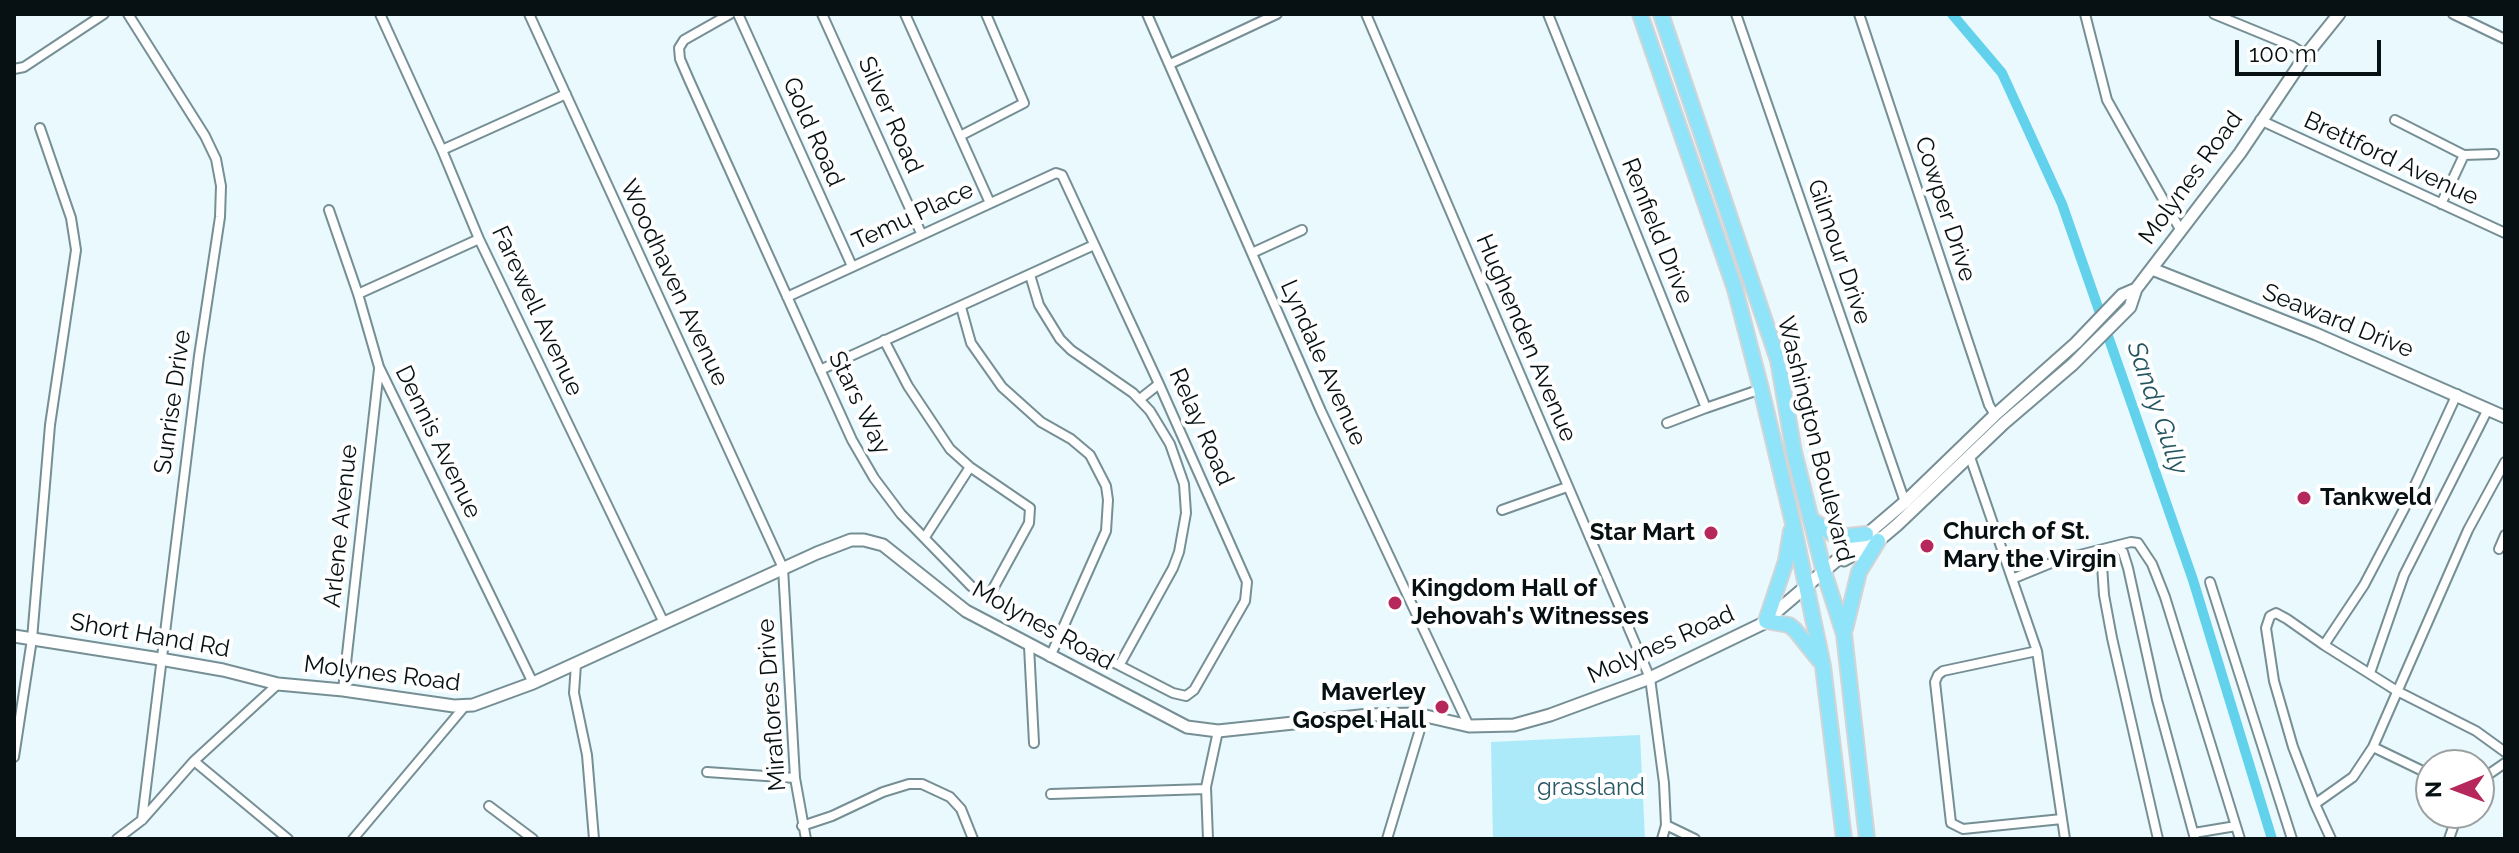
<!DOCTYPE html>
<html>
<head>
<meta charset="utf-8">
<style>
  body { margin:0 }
  #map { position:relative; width:2519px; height:853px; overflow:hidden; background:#e9f9fd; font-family:Raleway,sans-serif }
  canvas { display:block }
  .frame { position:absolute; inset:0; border:16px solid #071113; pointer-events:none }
  .north { position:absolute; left:2415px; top:749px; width:80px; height:80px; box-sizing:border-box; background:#fff; border:2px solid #9ca0a1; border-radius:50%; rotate:269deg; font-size:22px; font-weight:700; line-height:32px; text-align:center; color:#071113 }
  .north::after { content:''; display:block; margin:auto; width:28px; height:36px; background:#b6285c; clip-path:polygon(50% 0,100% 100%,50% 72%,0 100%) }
  .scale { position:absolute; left:2235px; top:40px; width:146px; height:36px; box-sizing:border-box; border:4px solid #071113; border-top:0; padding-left:10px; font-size:24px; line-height:28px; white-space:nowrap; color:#071113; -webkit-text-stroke:6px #fff; paint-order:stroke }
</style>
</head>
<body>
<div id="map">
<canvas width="2519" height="853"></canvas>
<div class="frame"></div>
<div class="north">N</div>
<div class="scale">100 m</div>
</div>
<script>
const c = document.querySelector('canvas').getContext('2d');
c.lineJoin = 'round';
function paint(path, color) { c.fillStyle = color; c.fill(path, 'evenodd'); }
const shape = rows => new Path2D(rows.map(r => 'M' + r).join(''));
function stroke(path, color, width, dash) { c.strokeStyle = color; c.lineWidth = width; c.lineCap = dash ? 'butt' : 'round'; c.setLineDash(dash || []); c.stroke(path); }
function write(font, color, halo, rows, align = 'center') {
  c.font = font + ' Raleway,sans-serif'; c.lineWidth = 8; c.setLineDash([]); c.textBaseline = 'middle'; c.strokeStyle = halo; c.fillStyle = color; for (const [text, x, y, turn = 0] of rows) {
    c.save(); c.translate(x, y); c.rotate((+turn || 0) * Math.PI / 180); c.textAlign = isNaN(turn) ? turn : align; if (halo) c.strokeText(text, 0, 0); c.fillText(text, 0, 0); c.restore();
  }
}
paint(shape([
  [1640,735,1645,839,1493,839,1491,742]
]), '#adeaf9');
stroke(shape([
  [1952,14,2002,73,2062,204,2193,580,2272,839]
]), '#62d2ec', 10);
const street = shape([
  [128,14,205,136,216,159,221,186,220,217,199,356,142,820],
  [380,14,442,150,479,239,664,623],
  [529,14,783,568,795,778,806,839],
  [730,14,684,40,679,48,680,59,690,82,852,440,874,478,901,514,971,586,988,598,1173,693,1186,696,1194,690,1245,601,1247,582,1159,384,1062,175,1056,173,787,297],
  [738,14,852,266],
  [822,14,921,233],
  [905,14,990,203],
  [1147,14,1321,411,1469,726],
  [1366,14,1650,678,1664,783,1666,825,1662,839],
  [1548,14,1706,408,1761,389],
  [1736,14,1905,502],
  [1859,14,1989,405,1995,415],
  [2085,14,2107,100,2181,231],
  [2214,14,2292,46,2306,55],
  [2453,14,2505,39],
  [1170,64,1277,14],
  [14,69,24,67,104,14],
  [2260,120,2505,233],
  [2395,120,2464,155,2494,154],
  [960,136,1024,103,986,14],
  [442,150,566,94],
  [2441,204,2464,155],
  [329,210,358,294,379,367,533,683],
  [1252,253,1302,230],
  [1030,275,1039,305,1060,339,1071,350,1133,393,1150,411,1170,444,1184,484,1186,513,1179,552,1173,568,1120,664],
  [358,294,479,239],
  [961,307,971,343,1002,387,1041,422,1071,439,1090,455,1106,486,1108,500,1106,531,1050,657],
  [884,340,908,386,950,449,970,467,1030,508,1029,523,988,598],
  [820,370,1094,245],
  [1140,399,1159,384],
  [1667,423,1706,408],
  [1970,457,2037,651,2065,839],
  [1502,510,1567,487],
  [925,537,970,467],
  [2117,547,2123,552,2128,568,2157,700,2195,839],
  [2499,549,2505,535],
  [2101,550,2104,595,2112,638,2158,839],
  [2012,579,2056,561,2131,542,2138,543,2152,564,2165,597,2240,839],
  [2210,582,2292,839],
  [2324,645,2364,585,2404,509,2457,394],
  [1029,646,1034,743],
  [2037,651,1943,671,1938,675,1935,682,1951,823,1963,829,2062,819],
  [576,664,574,693,587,755,594,839],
  [2370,673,2404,575,2488,409],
  [343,690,379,369],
  [2373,747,2468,530,2505,462],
  [14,757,32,639,50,425,76,250,71,218,40,128],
  [194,761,288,839],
  [707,772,795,778],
  [2479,781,2505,763],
  [1051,794,1206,789],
  [2315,804,2353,777,2373,747,2431,775],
  [489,806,533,839],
  [1666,825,1695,839],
  [802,826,832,816,883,792,909,784,922,784,950,797,961,809,973,839],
  [2194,833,2236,826],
  [117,839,142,820,194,761,278,684],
  [353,839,465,706],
  [1208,839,1206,787,1218,731],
  [1387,839,1424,716],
  [2331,839,2315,804,2293,747,2274,681,2266,628,2270,616,2276,613,2287,619,2324,645,2397,691,2476,731,2505,752],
  [2449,839,2458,813]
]);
const secondary = shape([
  [2152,269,2316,334,2505,417],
  [1844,560,1878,541,1897,525,2004,423,2073,364,2130,307,2136,289,2240,153,2306,55,2339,14],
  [14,636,160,659,223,670,278,684,343,690,454,706,473,705,533,683,817,553,851,540,864,540,883,545,966,611,1187,727,1218,731,1369,715,1417,714,1469,726,1514,725,1550,715,1650,678,1762,624,1905,502,1995,415,2076,343,2122,295,2136,289]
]);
const highway = shape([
  [1640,14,1735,289,1761,389,1792,519,1823,666,1844,839],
  [1661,14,1778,360,1794,452,1824,572,1844,634,1867,839],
  [1812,520,1834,535,1849,536,1866,534],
  [1791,531,1786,561,1766,621,1789,625,1795,630,1819,660],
  [1845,629,1859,572,1878,541]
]);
stroke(street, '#768f95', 12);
stroke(secondary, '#768f95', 15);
stroke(highway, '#d2d4d5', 18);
stroke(street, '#fff', 8);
stroke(secondary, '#fff', 11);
stroke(highway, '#8fe4f9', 14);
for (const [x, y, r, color] of [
  [2304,498,8,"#b6285c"],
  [1711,533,8,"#b6285c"],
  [1927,546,8,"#b6285c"],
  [1395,603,8,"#b6285c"],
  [1442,707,8,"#b6285c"]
]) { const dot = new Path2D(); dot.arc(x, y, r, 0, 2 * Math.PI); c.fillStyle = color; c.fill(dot); stroke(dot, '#fff', 3); }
write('24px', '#071113', '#fff', [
  ["Silver Road",890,115,66],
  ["Gold Road",813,132,66],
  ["Brettford Avenue",2391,159,25],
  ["Molynes Road",2191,178,-54],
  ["Cowper Drive",1945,209,72],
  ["Temu Place",913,216,-25],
  ["Renfield Drive",1657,231,68],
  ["Gilmour Drive",1839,252,71],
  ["Woodhaven Avenue",674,283,65],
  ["Farewell Avenue",537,311,65],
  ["Seaward Drive",2338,321,22],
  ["Hughenden Avenue",1526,338,67],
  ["Lyndale Avenue",1323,363,66],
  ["Sunrise Drive",173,402,-82],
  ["Stars Way",859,403,64],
  ["Relay Road",1201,427,66],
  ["Washington Boulevard",1815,439,76],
  ["Dennis Avenue",438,442,64],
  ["Arlene Avenue",341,526,-84],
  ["Molynes Road",1043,626,29],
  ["Short Hand Rd",150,636,10],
  ["Molynes Road",1661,645,-24],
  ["Molynes Road",382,674,7],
  ["Miraflores Drive",772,705,-94]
]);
write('bold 24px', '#071113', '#fff', [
  ["Tankweld",2320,498],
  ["Church of St.",1943,532],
  ["Mary the Virgin",1943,560],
  ["Star Mart",1695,533,"right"],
  ["Kingdom Hall of",1411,589],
  ["Jehovah's Witnesses",1411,617],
  ["Maverley",1426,693,"right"],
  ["Gospel Hall",1426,721,"right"]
], 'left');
write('24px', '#295965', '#fff', [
  ["grassland",1591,788]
]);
write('italic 26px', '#255661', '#fff', [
  ["Sandy Gully",2157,408,71]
]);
</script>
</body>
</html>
